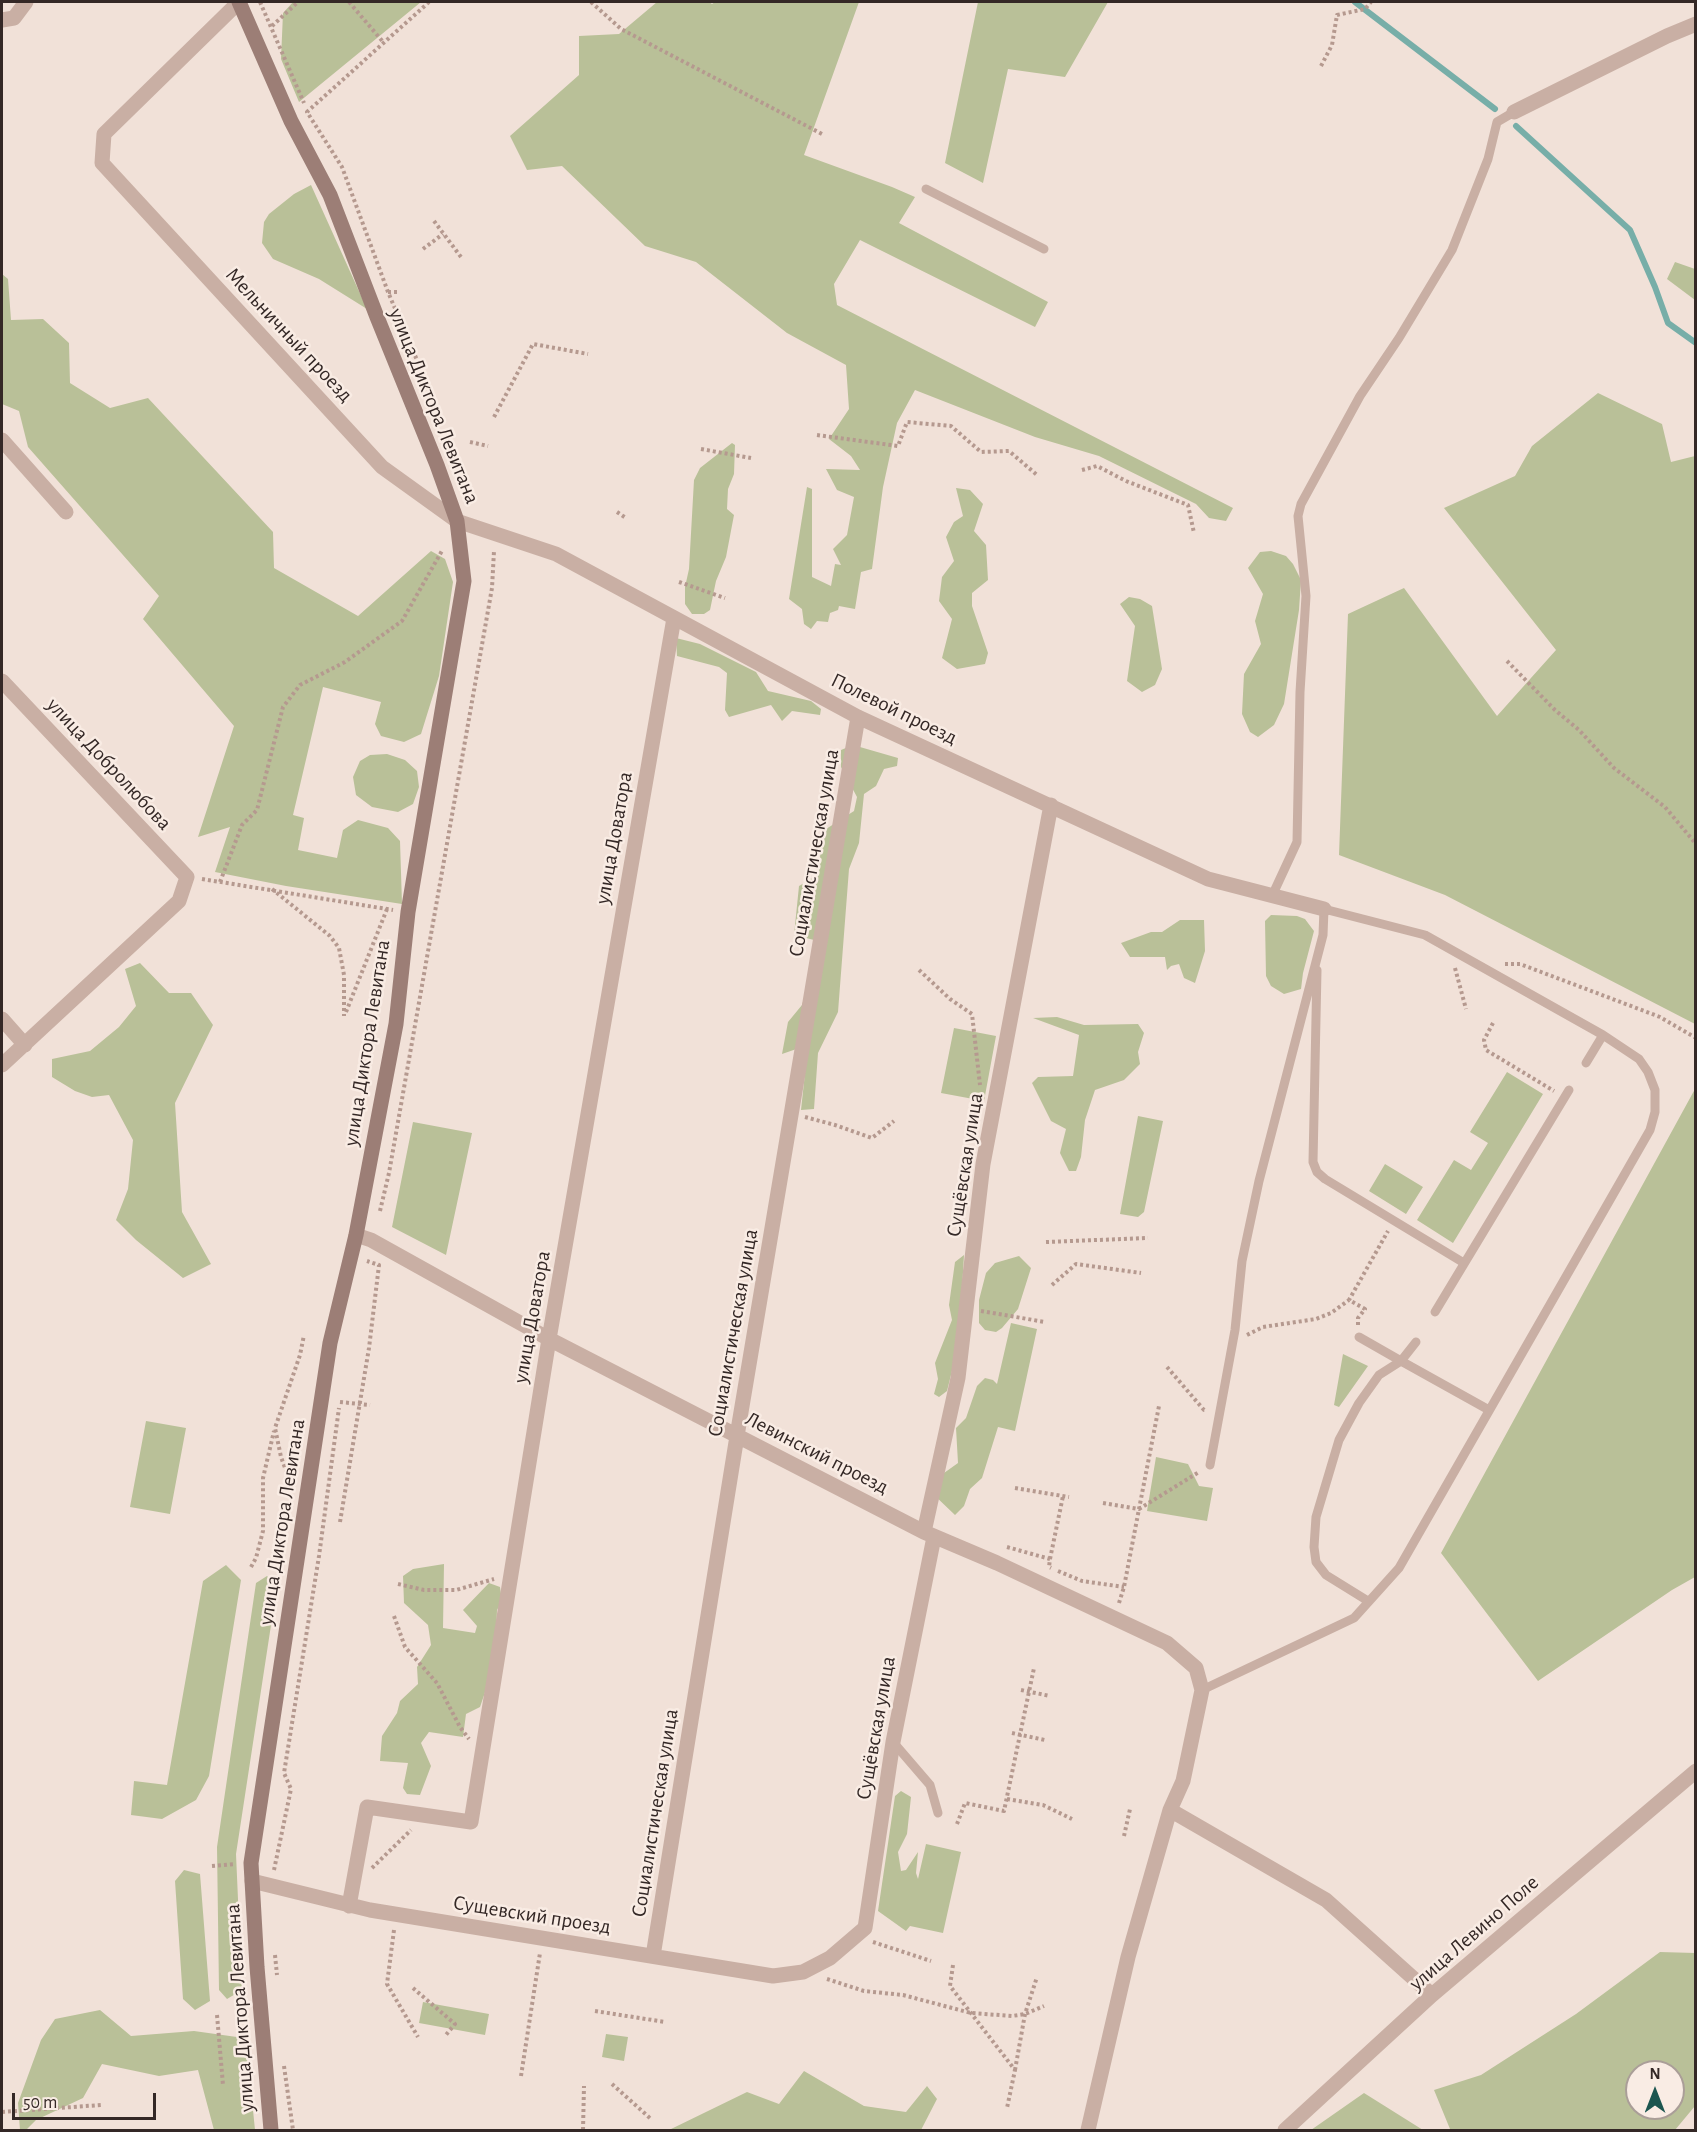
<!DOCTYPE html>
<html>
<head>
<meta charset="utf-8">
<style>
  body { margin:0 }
  #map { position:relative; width:1697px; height:2132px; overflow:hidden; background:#f1e1d8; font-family:"Alegreya Sans",sans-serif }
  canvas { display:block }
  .frame { position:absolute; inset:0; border:3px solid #342826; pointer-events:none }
  .north { position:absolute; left:1625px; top:2060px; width:60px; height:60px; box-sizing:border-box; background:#f9ece4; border:2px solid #aa9e98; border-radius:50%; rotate:0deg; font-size:16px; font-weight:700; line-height:24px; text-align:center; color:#342826 }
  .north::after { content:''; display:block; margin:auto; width:21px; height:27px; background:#1c5650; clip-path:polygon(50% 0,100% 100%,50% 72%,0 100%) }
  .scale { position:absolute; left:12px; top:2093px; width:144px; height:27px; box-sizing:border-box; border:3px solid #342826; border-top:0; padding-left:8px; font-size:18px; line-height:21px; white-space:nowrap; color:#342826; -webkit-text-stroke:4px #f9ece4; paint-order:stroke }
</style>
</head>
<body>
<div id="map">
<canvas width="1697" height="2132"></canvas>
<div class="frame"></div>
<div class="north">N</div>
<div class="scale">50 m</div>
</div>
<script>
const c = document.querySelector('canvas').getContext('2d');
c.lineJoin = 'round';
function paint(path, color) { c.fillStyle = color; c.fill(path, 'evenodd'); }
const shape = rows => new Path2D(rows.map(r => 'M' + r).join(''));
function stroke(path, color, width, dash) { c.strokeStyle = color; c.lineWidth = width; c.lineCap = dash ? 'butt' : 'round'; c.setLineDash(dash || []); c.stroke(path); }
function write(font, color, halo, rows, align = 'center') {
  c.font = font + ' "Alegreya Sans",sans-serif'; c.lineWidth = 5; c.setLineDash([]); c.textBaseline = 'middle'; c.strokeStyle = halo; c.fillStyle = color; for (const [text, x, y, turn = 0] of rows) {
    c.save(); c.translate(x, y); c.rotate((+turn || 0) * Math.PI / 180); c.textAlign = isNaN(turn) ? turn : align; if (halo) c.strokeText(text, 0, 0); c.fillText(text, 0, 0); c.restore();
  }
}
paint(shape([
  [293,2,421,2,299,102,281,59,283,13],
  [657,2,709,2,712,4,715,2,859,2,804,155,892,187,915,197,899,223,1048,302,1035,327,860,240,834,284,837,305,1233,508,1226,521,1209,518,1196,504,1099,456,1035,437,915,390,897,423,883,487,872,569,861,572,855,609,839,606,838,610,830,613,828,622,817,621,811,629,804,624,802,609,789,599,807,487,812,489,812,577,831,586,835,564,841,565,833,549,847,535,854,497,837,490,826,469,860,470,851,456,829,439,849,409,846,365,787,333,696,262,645,246,562,166,527,170,510,136,579,75,579,36,619,34],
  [978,2,1108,2,1065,77,1008,69,983,183,945,163],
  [311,185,367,309,319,279,273,259,262,243,264,222,269,214,294,194],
  [1675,262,1695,269,1695,300,1667,279],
  [2,274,8,279,11,320,43,319,69,343,70,383,110,408,148,398,273,532,274,568,358,616,431,551,445,559,453,582,439,676,421,734,404,742,381,736,375,724,381,702,323,687,293,815,304,818,298,850,337,858,343,830,358,820,388,828,400,841,402,904,286,886,215,872,230,827,198,837,234,726,143,619,159,596,28,447,19,411,2,404],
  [1598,393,1662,424,1671,462,1695,456,1695,1024,1445,895,1339,855,1348,614,1404,588,1497,716,1556,650,1444,508,1515,476,1532,446],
  [732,443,735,445,734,474,728,489,727,509,734,515,726,557,716,581,710,610,704,614,692,614,685,604,685,587,689,569,694,480,700,468],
  [956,488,970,490,983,504,974,531,986,545,988,580,972,593,972,606,988,653,985,664,957,669,942,658,952,619,939,601,942,577,954,561,946,537,954,522,963,516],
  [1271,551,1286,556,1293,564,1301,580,1299,610,1284,704,1274,725,1258,737,1250,732,1242,714,1244,674,1261,644,1255,621,1263,594,1248,568,1260,552],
  [1129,597,1140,599,1152,606,1162,669,1155,685,1142,692,1127,681,1135,626,1120,604],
  [676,638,700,644,756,672,768,691,811,701,821,709,820,715,792,711,782,721,771,705,729,717,725,710,727,673,719,667,677,656],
  [853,745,898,758,897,766,884,769,876,786,864,794,859,843,849,869,838,1012,818,1053,814,1109,801,1110,808,1045,782,1054,788,1022,802,1005,810,979,814,940,794,935,799,886,818,875,823,831,854,811,857,797,841,767,841,750],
  [387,754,405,760,417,771,419,787,413,804,398,812,372,807,356,795,353,777,360,761,370,755],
  [1271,915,1297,916,1305,919,1314,931,1303,973,1301,989,1284,994,1271,986,1266,976,1265,921],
  [1180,920,1204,920,1205,951,1195,983,1184,978,1179,964,1171,966,1167,970,1165,957,1130,957,1121,943,1151,932,1162,932],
  [140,963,169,993,191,993,213,1025,175,1103,182,1212,211,1264,183,1278,136,1240,116,1220,128,1189,133,1140,109,1095,92,1097,75,1091,52,1077,52,1059,90,1051,119,1027,136,1006,125,969],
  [1057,1017,1084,1025,1138,1024,1144,1033,1138,1052,1140,1064,1124,1080,1095,1090,1085,1120,1081,1157,1076,1171,1069,1171,1060,1153,1066,1129,1051,1121,1032,1083,1038,1077,1073,1076,1079,1035,1033,1018],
  [954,1028,996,1036,984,1101,941,1093],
  [1507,1072,1543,1094,1453,1243,1417,1220,1454,1160,1471,1170,1488,1143,1470,1132],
  [1695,1089,1695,1577,1672,1590,1538,1681,1441,1553],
  [1138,1116,1163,1121,1144,1212,1138,1217,1120,1214],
  [413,1122,472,1133,446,1255,392,1227],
  [1385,1164,1423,1187,1406,1214,1369,1191],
  [964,1255,959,1343,947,1391,939,1397,934,1394,938,1379,935,1363,952,1320,949,1305,955,1262],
  [1019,1256,1031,1268,1018,1309,1002,1328,996,1332,985,1330,979,1323,979,1300,986,1273,995,1263],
  [1011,1323,1037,1329,1015,1431,998,1427,982,1478,970,1489,964,1506,955,1515,932,1493,944,1473,958,1463,956,1428,966,1418,977,1386,985,1378,993,1380,997,1384],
  [1343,1354,1368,1366,1339,1407,1334,1405],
  [146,1421,186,1428,170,1514,130,1507],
  [1156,1457,1188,1464,1199,1486,1213,1488,1207,1521,1147,1511],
  [444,1564,443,1628,475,1633,477,1626,463,1610,489,1583,500,1587,502,1601,497,1610,495,1663,480,1707,466,1714,463,1737,429,1732,421,1743,431,1766,420,1795,407,1794,403,1788,408,1763,380,1761,382,1736,397,1713,400,1701,418,1684,417,1667,431,1645,428,1625,404,1603,403,1576,413,1569],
  [226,1565,241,1580,209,1776,196,1800,162,1819,131,1815,134,1781,167,1785,203,1581],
  [267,1576,277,1586,236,1854,242,1990,227,1999,219,1990,217,1847,256,1583],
  [901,1791,911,1797,907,1834,898,1852,901,1871,906,1870,918,1852,916,1873,918,1879,926,1844,961,1852,943,1933,910,1926,906,1931,878,1911,895,1796],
  [184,1870,200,1874,210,2001,195,2010,183,1999,175,1881],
  [1660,1952,1695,1953,1695,2106,1675,2130,1450,2129,1434,2090,1481,2075,1576,2014],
  [1637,2072,1673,2072,1673,2108,1637,2108],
  [423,2002,489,2014,485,2035,419,2023],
  [100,2010,131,2036,194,2031,244,2038,246,2041,255,2130,214,2130,198,2070,159,2076,102,2064,83,2098,36,2120,26,2130,20,2130,18,2103,41,2040,55,2019],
  [606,2034,628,2037,624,2061,602,2057],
  [804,2071,864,2106,906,2112,927,2086,937,2099,921,2130,669,2130,747,2092,779,2104],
  [1364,2093,1423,2130,1311,2130]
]), '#b9c098');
stroke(shape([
  [1355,2,1495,109],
  [1516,126,1630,230,1655,287,1668,323,1696,343]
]), '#77aea8', 6);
stroke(shape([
  [260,2,304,103],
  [349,2,384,43],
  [591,2,621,29,824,135],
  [272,26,298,2],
  [1321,66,1332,45,1337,15,1365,9,1371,2],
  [434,221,461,257],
  [423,249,443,234],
  [388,292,398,292],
  [428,386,388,292,342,167,307,112,429,2],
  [494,417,533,344,588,354],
  [817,435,898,446,907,422,951,426,981,452,1009,451,1037,475],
  [470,442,488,446],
  [701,449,751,458],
  [1082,470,1097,466,1126,481,1188,505,1194,533],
  [617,512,626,518],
  [679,582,725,598],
  [1507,661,1555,710,1579,730,1614,768,1665,807,1696,844],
  [202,879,393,910],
  [220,882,242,825,257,810,283,707,300,685,345,662,402,621,443,549],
  [272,889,330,936,339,948,344,975,344,1016],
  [1505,964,1520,964,1660,1017,1696,1038],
  [1455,968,1466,1009],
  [919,970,950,999,972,1014,980,1085],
  [346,1012,387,909],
  [1493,1023,1484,1040,1486,1050,1554,1091],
  [805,1117,835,1125,872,1138,894,1121],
  [380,1211,389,1173,492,588,494,551],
  [1046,1242,1148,1238],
  [1052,1285,1076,1264,1141,1273],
  [981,1311,1045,1322],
  [1358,1325,1358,1318,1365,1309,1349,1300,1388,1231],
  [1247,1335,1263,1327,1316,1319,1331,1313,1349,1300],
  [1167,1367,1204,1410,1207,1410],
  [340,1402,370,1405],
  [291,1484,281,1457,275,1428,300,1355,304,1335],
  [1015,1488,1069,1497],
  [1103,1503,1139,1509,1159,1406],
  [340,1522,369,1348,379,1265,367,1261],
  [1007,1547,1050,1559,1049,1567,1051,1568],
  [1050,1559,1063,1496],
  [251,1567,256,1558,263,1531,263,1478,274,1431],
  [1058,1571,1082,1581,1124,1587],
  [398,1584,424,1590,456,1590,494,1579],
  [1119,1603,1124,1587,1139,1509,1199,1472],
  [394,1616,405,1647,437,1683,460,1727,469,1739],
  [1021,1690,1050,1696],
  [1012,1733,1045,1740],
  [1007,1799,1043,1805,1072,1819],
  [957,1824,965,1803,1004,1811,1034,1668],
  [1124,1836,1130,1809],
  [212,1866,235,1864],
  [372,1868,411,1830],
  [274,1870,291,1789,284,1773,319,1556,339,1408],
  [394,1930,387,1984,418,2037],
  [873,1942,931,1961],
  [275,1955,277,1975],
  [953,1965,950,1986,1015,2070,1007,2108],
  [827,1979,864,1991,903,1995,971,2013,1012,2016,1025,2014,1044,2006],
  [413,1988,455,2024,445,2036],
  [595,2011,665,2022],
  [217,2015,223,2085],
  [284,2066,293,2130],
  [1015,2070,1025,2014,1037,1977],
  [521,2076,540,1953],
  [612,2084,652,2120],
  [2,2112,101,2105],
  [583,2130,584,2086]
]), '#b5998f', 4, [3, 3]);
stroke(shape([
  [926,189,1044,249],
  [1272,896,1297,842,1300,692,1306,596,1298,516,1301,504,1360,396,1399,338,1452,250,1488,159,1497,122,1514,112],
  [1317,970,1313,1162,1317,1172,1325,1179,1464,1263],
  [1435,1312,1569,1090],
  [1359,1337,1401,1361,1416,1342],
  [1210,1465,1235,1330,1242,1261,1259,1181,1323,935,1324,909,1425,935,1603,1035,1586,1063],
  [1368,1601,1326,1575,1316,1562,1314,1547,1316,1517,1339,1440,1359,1403,1379,1375,1401,1361,1489,1410],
  [1202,1690,1354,1618,1399,1568,1650,1130,1655,1112,1655,1090,1648,1072,1639,1059,1603,1035],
  [893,1742,930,1785,938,1813]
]), '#c9afa4', 9);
stroke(shape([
  [239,2,104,134,102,163,382,467,457,521,556,554,858,717,1208,879,1324,909],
  [2,20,14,18,26,2],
  [1514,112,1667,36,1696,24],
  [2,440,66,512],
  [2,681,187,877,179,901,2,1065],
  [2,1019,25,1045],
  [356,1235,371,1240,549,1339,924,1532,997,1563,1167,1643,1196,1668,1202,1690,1183,1781,1170,1810,1128,1957,1088,2130],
  [924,1532,958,1378,983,1164,1051,805],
  [1170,1810,1326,1900,1432,1995],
  [252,1881,370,1910,773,1976,803,1972,830,1958,865,1928,893,1742,934,1537],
  [349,1906,367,1807,471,1822,549,1339,674,618],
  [653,1956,737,1436,858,717],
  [1285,2130,1432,1995,1696,1771]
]), '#c9afa4', 15);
stroke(shape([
  [239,2,291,121,330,195,377,317,437,465,457,521,464,581,408,912,396,1024,356,1235,330,1343,251,1863,257,1967,271,2130]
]), '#9c7e76', 15);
write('21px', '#342826', '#f9ece4', [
  ["Мельничный проезд",289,335,47],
  ["улица Диктора Левитана",434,406,68],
  ["Полевой проезд",894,709,26],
  ["улица Добролюбова",109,764,47],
  ["улица Доватора",614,838,-80],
  ["Социалистическая улица",814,853,-80],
  ["улица Диктора Левитана",367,1043,-81],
  ["Сущёвская улица",965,1165,-81],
  ["улица Доватора",532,1317,-80],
  ["Социалистическая улица",733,1333,-80],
  ["Левинский проезд",817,1453,27],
  ["улица Диктора Левитана",282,1522,-81],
  ["Сущёвская улица",876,1728,-80],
  ["Социалистическая улица",655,1813,-81],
  ["Сущевский проезд",532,1915,9],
  ["улица Левино Поле",1474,1933,-41],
  ["улица Диктора Левитана",240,2008,-94]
]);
</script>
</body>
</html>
